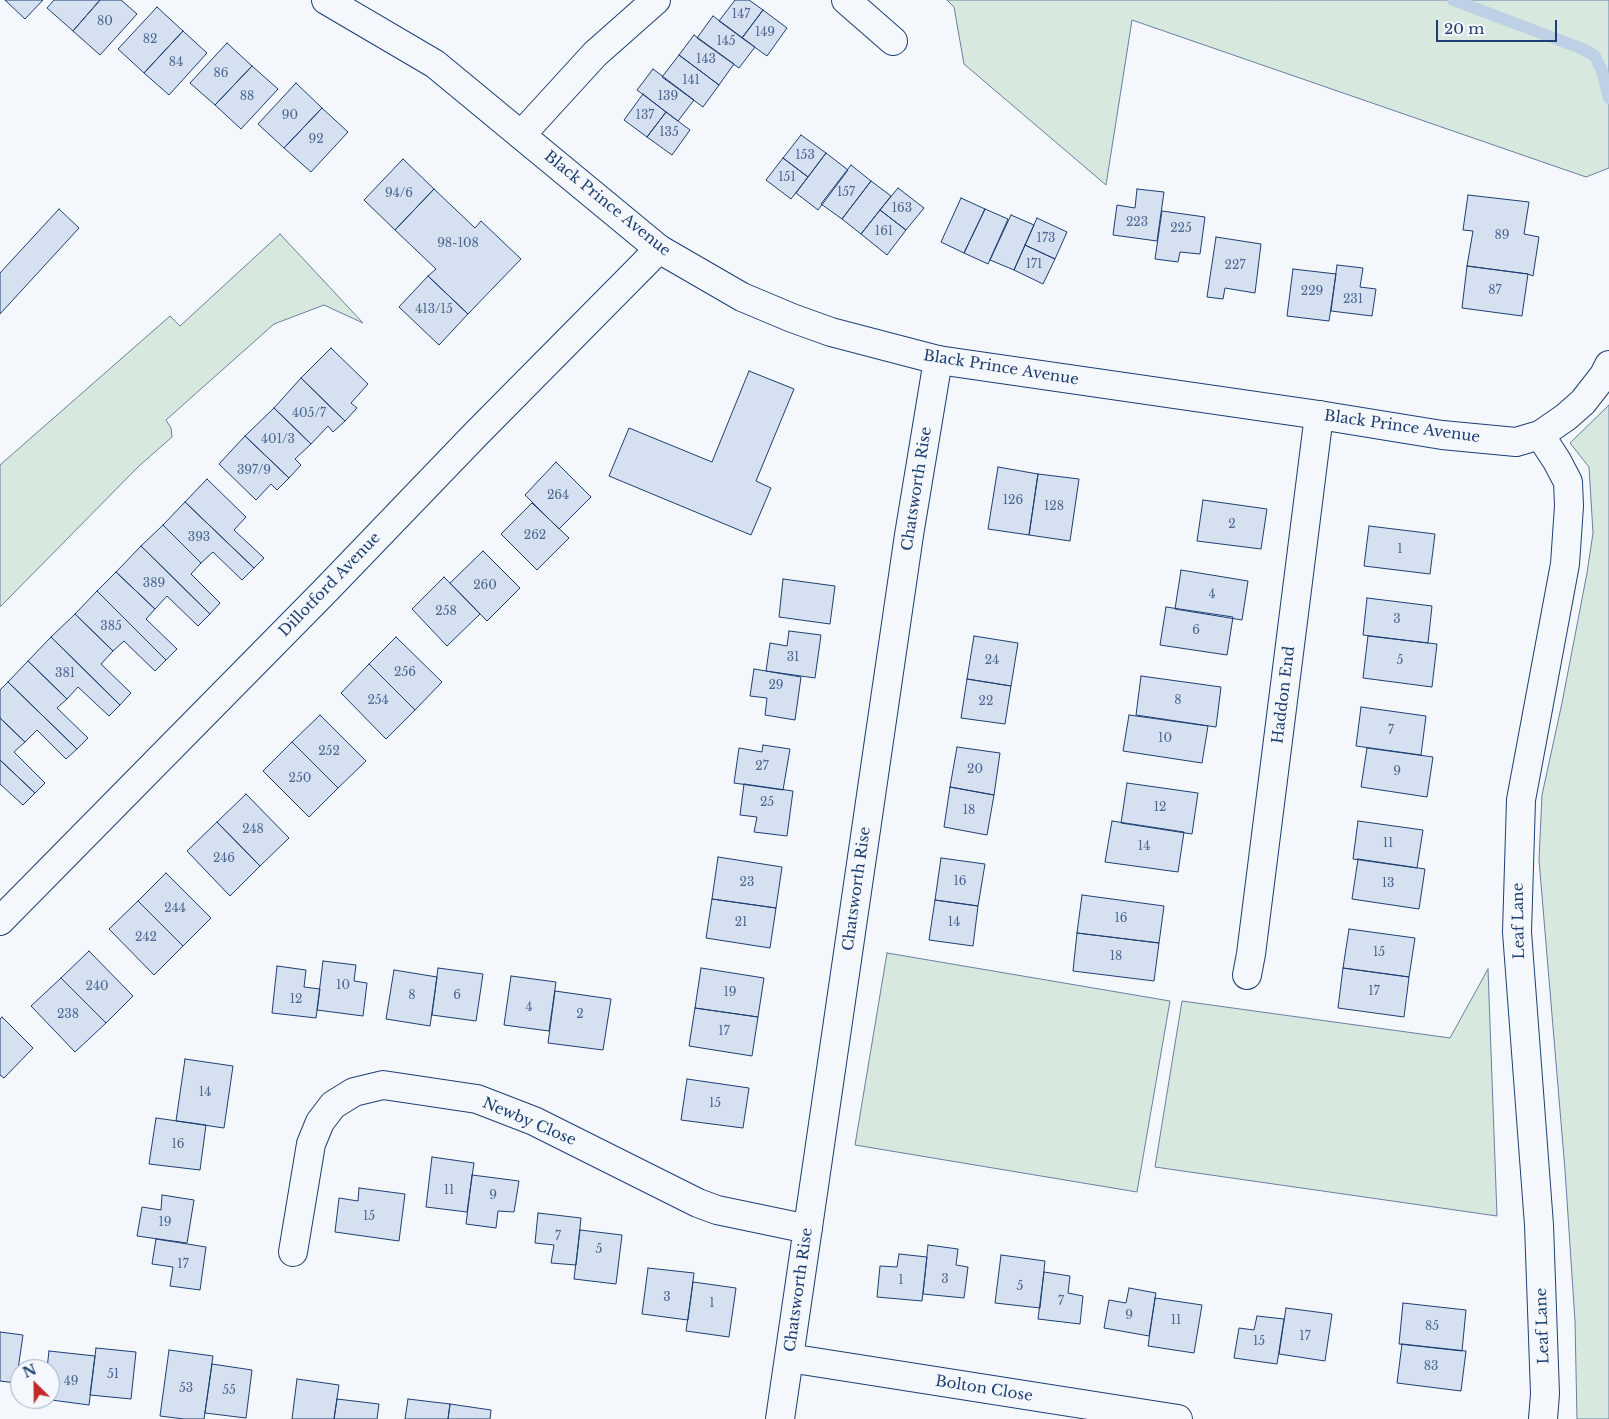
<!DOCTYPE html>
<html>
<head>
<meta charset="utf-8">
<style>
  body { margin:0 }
  #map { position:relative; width:1609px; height:1419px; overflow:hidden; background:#f4f7fb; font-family:"Libre Baskerville",serif }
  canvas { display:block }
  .north { position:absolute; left:10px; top:1359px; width:50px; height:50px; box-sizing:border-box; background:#f4f7fb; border:1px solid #9eadc5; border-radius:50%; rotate:337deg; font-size:14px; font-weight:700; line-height:20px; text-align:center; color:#1d3f73 }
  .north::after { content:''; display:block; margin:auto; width:18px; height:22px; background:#c62828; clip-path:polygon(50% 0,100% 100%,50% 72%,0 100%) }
  .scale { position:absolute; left:1436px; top:20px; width:121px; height:22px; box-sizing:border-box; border:2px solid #1d3f73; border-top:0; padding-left:6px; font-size:15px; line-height:18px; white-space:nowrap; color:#1d3f73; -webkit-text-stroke:4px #f4f7fb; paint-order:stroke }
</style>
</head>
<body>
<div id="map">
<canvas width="1609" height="1419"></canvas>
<div class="north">N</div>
<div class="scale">20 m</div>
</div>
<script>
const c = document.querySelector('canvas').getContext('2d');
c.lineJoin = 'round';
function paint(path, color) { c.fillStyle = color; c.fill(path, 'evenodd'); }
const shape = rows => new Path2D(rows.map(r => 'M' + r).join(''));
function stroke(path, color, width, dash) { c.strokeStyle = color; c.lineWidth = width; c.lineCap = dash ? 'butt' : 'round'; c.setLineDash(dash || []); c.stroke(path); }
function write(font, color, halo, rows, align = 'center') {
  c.font = font + ' "Libre Baskerville",serif'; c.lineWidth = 4; c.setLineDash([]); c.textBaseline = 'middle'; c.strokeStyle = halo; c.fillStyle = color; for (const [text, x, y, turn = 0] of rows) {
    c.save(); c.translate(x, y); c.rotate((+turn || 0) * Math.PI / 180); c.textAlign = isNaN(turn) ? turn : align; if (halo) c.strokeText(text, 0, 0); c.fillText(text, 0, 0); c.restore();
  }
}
const green = shape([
  [947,0,1609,0,1609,168,1586,177,1132,20,1106,185,964,64,954,7,947,0],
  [280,234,363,323,324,305,274,324,166,420,171,428,172,437,139,466,0,607,0,465,170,316,180,326,280,234],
  [1609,405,1609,1419,1577,1419,1575,1321,1565,1170,1539,860,1542,795,1562,703,1587,573,1593,533,1589,467,1570,443,1609,405],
  [887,953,1170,1001,1137,1192,855,1145,887,953],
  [1488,969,1497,1216,1155,1167,1182,1001,1450,1038,1488,969]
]);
paint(green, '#d7e8df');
stroke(green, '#687fa3', 1);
stroke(shape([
  [1453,0,1583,49,1595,56,1602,71,1609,98]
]), '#bed0e5', 12);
const building = shape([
  [5,0,43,0,25,19,5,0],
  [54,0,100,0,73,31,47,8,54,0],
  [100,0,121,0,137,14,100,55,73,31,100,0],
  [735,0,749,0,763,10,742,38,719,21,735,0],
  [157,7,183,31,144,73,118,49,157,7],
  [763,10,787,28,767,56,742,38,763,10],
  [713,16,755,47,739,68,697,38,713,16],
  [183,31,207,53,169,95,144,73,183,31],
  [694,35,734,64,719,85,679,55,694,35],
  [227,43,252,66,215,105,190,83,227,43],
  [679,55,719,85,703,107,662,77,679,55],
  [252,66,278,89,241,129,215,105,252,66],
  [653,69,694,100,678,121,637,90,653,69],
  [296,83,322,108,284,148,258,124,296,83],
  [643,94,666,112,647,137,624,120,643,94],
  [322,108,348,132,311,172,284,148,322,108],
  [666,112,690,130,672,155,647,137,666,112],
  [801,135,826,153,808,177,783,158,801,135],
  [826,153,848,170,818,210,796,193,826,153],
  [783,158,808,177,791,199,766,180,783,158],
  [403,159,434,189,395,230,364,200,403,159],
  [851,165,871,181,842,219,821,204,851,165],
  [871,181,891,196,861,234,842,219,871,181],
  [898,188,924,208,906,230,880,210,898,188],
  [434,189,475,228,481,221,521,259,468,314,428,276,436,269,395,230,434,189],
  [1137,189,1164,192,1157,241,1113,235,1117,205,1135,208,1137,189],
  [1468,195,1529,202,1524,234,1539,237,1533,276,1528,274,1467,266,1473,231,1463,230,1468,195],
  [961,198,985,209,964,253,941,242,961,198],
  [59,209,79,228,0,314,0,273,59,209],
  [985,209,1008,219,988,264,964,253,985,209],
  [880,210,906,230,887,255,861,234,880,210],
  [1162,211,1205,217,1200,254,1180,252,1178,262,1155,259,1162,211],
  [1011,215,1034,225,1014,270,990,260,1011,215],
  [1037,218,1067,232,1055,259,1025,245,1037,218],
  [1216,237,1261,244,1255,293,1225,288,1223,299,1207,297,1216,237],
  [1025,245,1055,259,1043,284,1014,270,1025,245],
  [1337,265,1363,268,1360,287,1376,289,1372,316,1331,311,1337,265],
  [1467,266,1528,274,1522,316,1462,308,1467,266],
  [1293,269,1336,274,1329,321,1287,316,1293,269],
  [428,276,468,314,439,345,399,307,428,276],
  [331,348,368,384,351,403,357,408,345,421,301,378,331,348],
  [749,371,794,389,756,481,771,488,751,535,609,476,629,428,712,462,749,371],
  [301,378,345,421,333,432,328,426,311,444,274,408,301,378],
  [274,408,311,444,295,459,301,465,289,478,245,436,274,408],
  [245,436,289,478,277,490,271,484,256,500,219,464,245,436],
  [556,462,591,497,559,529,525,495,556,462],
  [998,467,1038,474,1029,535,988,529,998,467],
  [1038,474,1079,479,1070,541,1029,535,1038,474],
  [207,479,246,517,234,530,264,558,254,568,185,502,207,479],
  [1203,500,1267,509,1261,549,1197,541,1203,500],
  [185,502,254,568,242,580,213,552,201,563,163,525,185,502],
  [532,503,569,538,537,570,501,534,532,503],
  [163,525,201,563,191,574,220,603,210,614,141,546,163,525],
  [1369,526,1435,534,1430,574,1364,566,1369,526],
  [141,546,210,614,198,626,167,596,155,609,116,572,141,546],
  [483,551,520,588,487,621,450,583,483,551],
  [1181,570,1248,581,1242,620,1175,609,1181,570],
  [116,572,155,609,146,619,177,649,166,660,97,591,116,572],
  [444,577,480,614,447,646,412,609,444,577],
  [783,579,835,586,830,624,779,617,783,579],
  [97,591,166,660,155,671,124,641,113,651,75,614,97,591],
  [1367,598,1432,606,1428,643,1363,635,1367,598],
  [1166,607,1233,617,1227,655,1160,645,1166,607],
  [75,614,113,651,101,664,131,693,120,705,51,637,75,614],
  [789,631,821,635,815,678,766,671,770,643,787,646,789,631],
  [974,636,1018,643,1011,686,967,679,974,636],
  [1368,636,1437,644,1432,687,1363,678,1368,636],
  [51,637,120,705,109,716,78,687,67,699,28,661,51,637],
  [396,637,442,682,415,710,369,664,396,637],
  [28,661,67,699,57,708,88,738,77,749,8,682,28,661],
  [369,664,415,710,386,739,341,693,369,664],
  [754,669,801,677,795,720,765,715,767,698,750,696,754,669],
  [1141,676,1221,687,1216,727,1136,715,1141,676],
  [967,679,1011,686,1005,724,961,718,967,679],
  [8,682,77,749,66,759,37,730,25,742,0,718,0,690,8,682],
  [1361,707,1426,716,1421,755,1356,746,1361,707],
  [320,715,366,761,338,788,292,742,320,715],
  [1129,715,1208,726,1202,763,1123,751,1129,715],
  [0,718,25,742,14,752,45,783,35,793,0,760,0,718],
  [292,742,338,788,309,817,263,771,292,742],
  [763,745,790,749,783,790,734,783,739,748,762,752,763,745],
  [957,747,1000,753,994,795,950,787,957,747],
  [1367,748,1433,757,1427,797,1361,787,1367,748],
  [0,760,35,793,23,805,0,784,0,760],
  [1127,783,1198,793,1192,834,1121,823,1127,783],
  [744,784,793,791,787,836,754,832,757,817,740,815,744,784],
  [950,787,994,795,987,835,944,827,950,787],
  [246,794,289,838,260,866,217,822,246,794],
  [1112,821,1184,832,1178,872,1105,862,1112,821],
  [1358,821,1423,830,1417,868,1353,859,1358,821],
  [217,822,260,866,230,896,187,851,217,822],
  [718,857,782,867,776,908,712,899,718,857],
  [941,858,985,864,978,906,935,900,941,858],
  [1358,859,1425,869,1419,909,1352,899,1358,859],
  [166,873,211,918,183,946,138,901,166,873],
  [1082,895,1164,906,1159,943,1077,933,1082,895],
  [712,899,776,908,770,948,706,938,712,899],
  [935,900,978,906,973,946,929,940,935,900],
  [138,901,183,946,154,975,109,929,138,901],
  [1349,929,1415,938,1409,977,1343,968,1349,929],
  [1077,933,1159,943,1154,981,1073,971,1077,933],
  [89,951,133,996,106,1023,61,978,89,951],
  [323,961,356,965,354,981,367,983,363,1016,317,1010,323,961],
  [277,966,306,970,304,987,320,989,316,1018,272,1013,277,966],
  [438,968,483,974,476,1021,432,1015,438,968],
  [701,968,764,978,758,1017,695,1008,701,968],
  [1343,968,1409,977,1404,1017,1338,1008,1343,968],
  [394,970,437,977,430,1026,386,1019,394,970],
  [511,976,556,982,549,1031,504,1025,511,976],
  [61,978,106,1023,75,1052,31,1006,61,978],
  [555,991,611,999,603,1050,548,1043,555,991],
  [695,1008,758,1017,752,1056,689,1046,695,1008],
  [2,1017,33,1048,4,1078,0,1075,0,1019,2,1017],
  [185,1059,233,1066,224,1128,176,1121,185,1059],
  [687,1079,749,1088,743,1128,681,1120,687,1079],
  [156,1118,206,1125,200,1170,149,1164,156,1118],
  [432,1157,474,1163,467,1212,426,1207,432,1157],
  [472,1175,519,1181,514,1212,498,1211,496,1228,466,1224,472,1175],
  [359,1188,405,1194,399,1241,335,1232,339,1198,358,1201,359,1188],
  [162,1195,194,1200,187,1243,137,1236,142,1207,161,1210,162,1195],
  [538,1213,581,1218,576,1265,551,1263,554,1245,535,1243,538,1213],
  [580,1230,622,1235,616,1284,574,1279,580,1230],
  [156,1239,206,1247,200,1290,170,1286,173,1267,152,1264,156,1239],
  [928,1245,958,1249,956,1265,968,1267,964,1298,923,1294,928,1245],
  [899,1254,927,1257,922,1301,877,1297,880,1266,897,1267,899,1254],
  [1001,1255,1045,1261,1040,1308,995,1303,1001,1255],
  [648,1268,694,1273,688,1320,642,1314,648,1268],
  [1044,1272,1070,1276,1068,1293,1083,1296,1080,1324,1038,1319,1044,1272],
  [693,1282,736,1288,729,1337,686,1331,693,1282],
  [1129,1288,1156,1293,1149,1336,1104,1328,1109,1300,1126,1303,1129,1288],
  [1155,1298,1202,1305,1194,1353,1148,1346,1155,1298],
  [1403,1303,1466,1310,1462,1351,1399,1344,1403,1303],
  [1286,1308,1332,1314,1325,1361,1279,1354,1286,1308],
  [1257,1316,1284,1319,1277,1364,1234,1358,1239,1328,1254,1330,1257,1316],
  [0,1332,23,1335,16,1383,0,1381,0,1332],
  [1402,1344,1466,1351,1461,1391,1397,1383,1402,1344],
  [96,1348,136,1352,131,1399,90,1395,96,1348],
  [169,1350,213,1356,204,1419,184,1419,160,1416,169,1350],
  [49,1351,95,1356,89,1405,44,1399,50,1399,50,1369,47,1369,49,1351],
  [212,1364,252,1370,246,1418,205,1413,212,1364],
  [297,1379,339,1385,334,1419,292,1419,297,1379],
  [337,1399,379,1404,377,1419,334,1419,337,1399],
  [408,1399,450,1404,448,1419,405,1419,408,1399],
  [450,1404,491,1410,490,1419,448,1419,450,1404]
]);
paint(building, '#d5e0f0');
stroke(building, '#1d3f73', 1);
const minor = shape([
  [846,0,893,41],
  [521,135,595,54,656,0],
  [0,921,326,590,476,434,659,249],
  [1247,975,1251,954,1319,415],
  [293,1252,311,1144,320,1122,333,1105,354,1092,383,1085,477,1099,534,1121,698,1203,717,1210,808,1229],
  [789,1358,1178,1419],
  [780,1419,909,535,938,360]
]);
const tertiary = shape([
  [326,0,435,64,659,249,742,297,792,318,831,332,938,360,1319,415,1442,435,1516,442,1540,435,1557,461,1568,482,1569,506,1565,564,1521,800,1517,932,1539,1225,1545,1394,1543,1419]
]);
const trunk = shape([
  [1540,435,1566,417,1583,402,1604,375,1609,365]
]);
stroke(minor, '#1d3f73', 30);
stroke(tertiary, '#1d3f73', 30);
stroke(trunk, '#1d3f73', 30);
stroke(minor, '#f4f7fb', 28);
stroke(tertiary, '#f4f7fb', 28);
stroke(trunk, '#f4f7fb', 28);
write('12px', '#4b6792', null, [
  ["147",741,15],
  ["80",105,22],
  ["149",765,33],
  ["82",150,40],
  ["145",726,42],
  ["143",706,60],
  ["84",176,63],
  ["86",221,74],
  ["141",691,81],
  ["88",247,97],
  ["139",668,97],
  ["90",290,116],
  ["137",645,116],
  ["135",669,133],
  ["92",316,140],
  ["153",805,156],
  ["151",787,178],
  ["157",846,193],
  ["94/6",399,194],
  ["163",902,209],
  ["223",1137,223],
  ["225",1181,229],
  ["161",884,232],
  ["89",1502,236],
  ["173",1046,239],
  ["98-108",458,244],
  ["171",1034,265],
  ["227",1235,266],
  ["87",1495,291],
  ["229",1312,292],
  ["231",1353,300],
  ["413/15",434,310],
  ["405/7",309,414],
  ["401/3",278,440],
  ["397/9",254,471],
  ["264",558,496],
  ["126",1013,501],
  ["128",1054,507],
  ["2",1232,525],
  ["262",535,536],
  ["393",199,538],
  ["1",1400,550],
  ["389",154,584],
  ["260",485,586],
  ["4",1212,595],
  ["258",446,612],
  ["3",1397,620],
  ["385",111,627],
  ["6",1196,631],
  ["31",793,658],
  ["24",992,661],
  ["5",1400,661],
  ["256",405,673],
  ["381",65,674],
  ["29",776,686],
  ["254",378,701],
  ["8",1178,701],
  ["22",986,702],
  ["7",1391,731],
  ["10",1165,739],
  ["252",329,752],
  ["27",762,767],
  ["20",975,770],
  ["9",1397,772],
  ["250",300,779],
  ["25",767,803],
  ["12",1160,808],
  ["18",969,811],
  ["248",253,830],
  ["11",1388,844],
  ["14",1144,847],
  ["246",224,859],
  ["16",960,882],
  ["23",747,883],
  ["13",1388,884],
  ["244",175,909],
  ["16",1121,919],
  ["21",741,923],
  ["14",954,923],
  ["242",146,938],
  ["15",1379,953],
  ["18",1116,957],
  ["10",343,986],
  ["240",97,987],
  ["17",1374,992],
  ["19",730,993],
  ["8",412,996],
  ["6",457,996],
  ["12",296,1000],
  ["4",529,1008],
  ["238",68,1015],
  ["2",580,1015],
  ["17",724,1032],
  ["14",205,1093],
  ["15",715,1104],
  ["16",178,1145],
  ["11",449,1191],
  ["9",493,1196],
  ["15",369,1217],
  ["19",165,1223],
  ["7",558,1237],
  ["5",599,1250],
  ["17",183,1265],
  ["3",945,1280],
  ["1",901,1281],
  ["5",1020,1287],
  ["3",667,1298],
  ["7",1061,1302],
  ["1",712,1304],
  ["9",1129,1316],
  ["11",1176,1321],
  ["85",1432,1327],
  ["17",1305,1337],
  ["15",1259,1342],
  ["83",1431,1367],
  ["51",113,1375],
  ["49",71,1382],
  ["53",186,1389],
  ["55",229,1391]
]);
write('15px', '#1d3f73', '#f4f7fb', [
  ["Black Prince Avenue",607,204,39],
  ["Black Prince Avenue",1001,368,9],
  ["Black Prince Avenue",1402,427,8],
  ["Chatsworth Rise",917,489,-81],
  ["Dillotford Avenue",330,585,-46],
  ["Haddon End",1284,695,-83],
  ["Chatsworth Rise",857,889,-82],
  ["Leaf Lane",1519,921,-91],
  ["Newby Close",529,1122,23],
  ["Chatsworth Rise",799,1290,-82],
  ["Leaf Lane",1543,1326,-92],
  ["Bolton Close",984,1389,9]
]);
</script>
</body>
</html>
